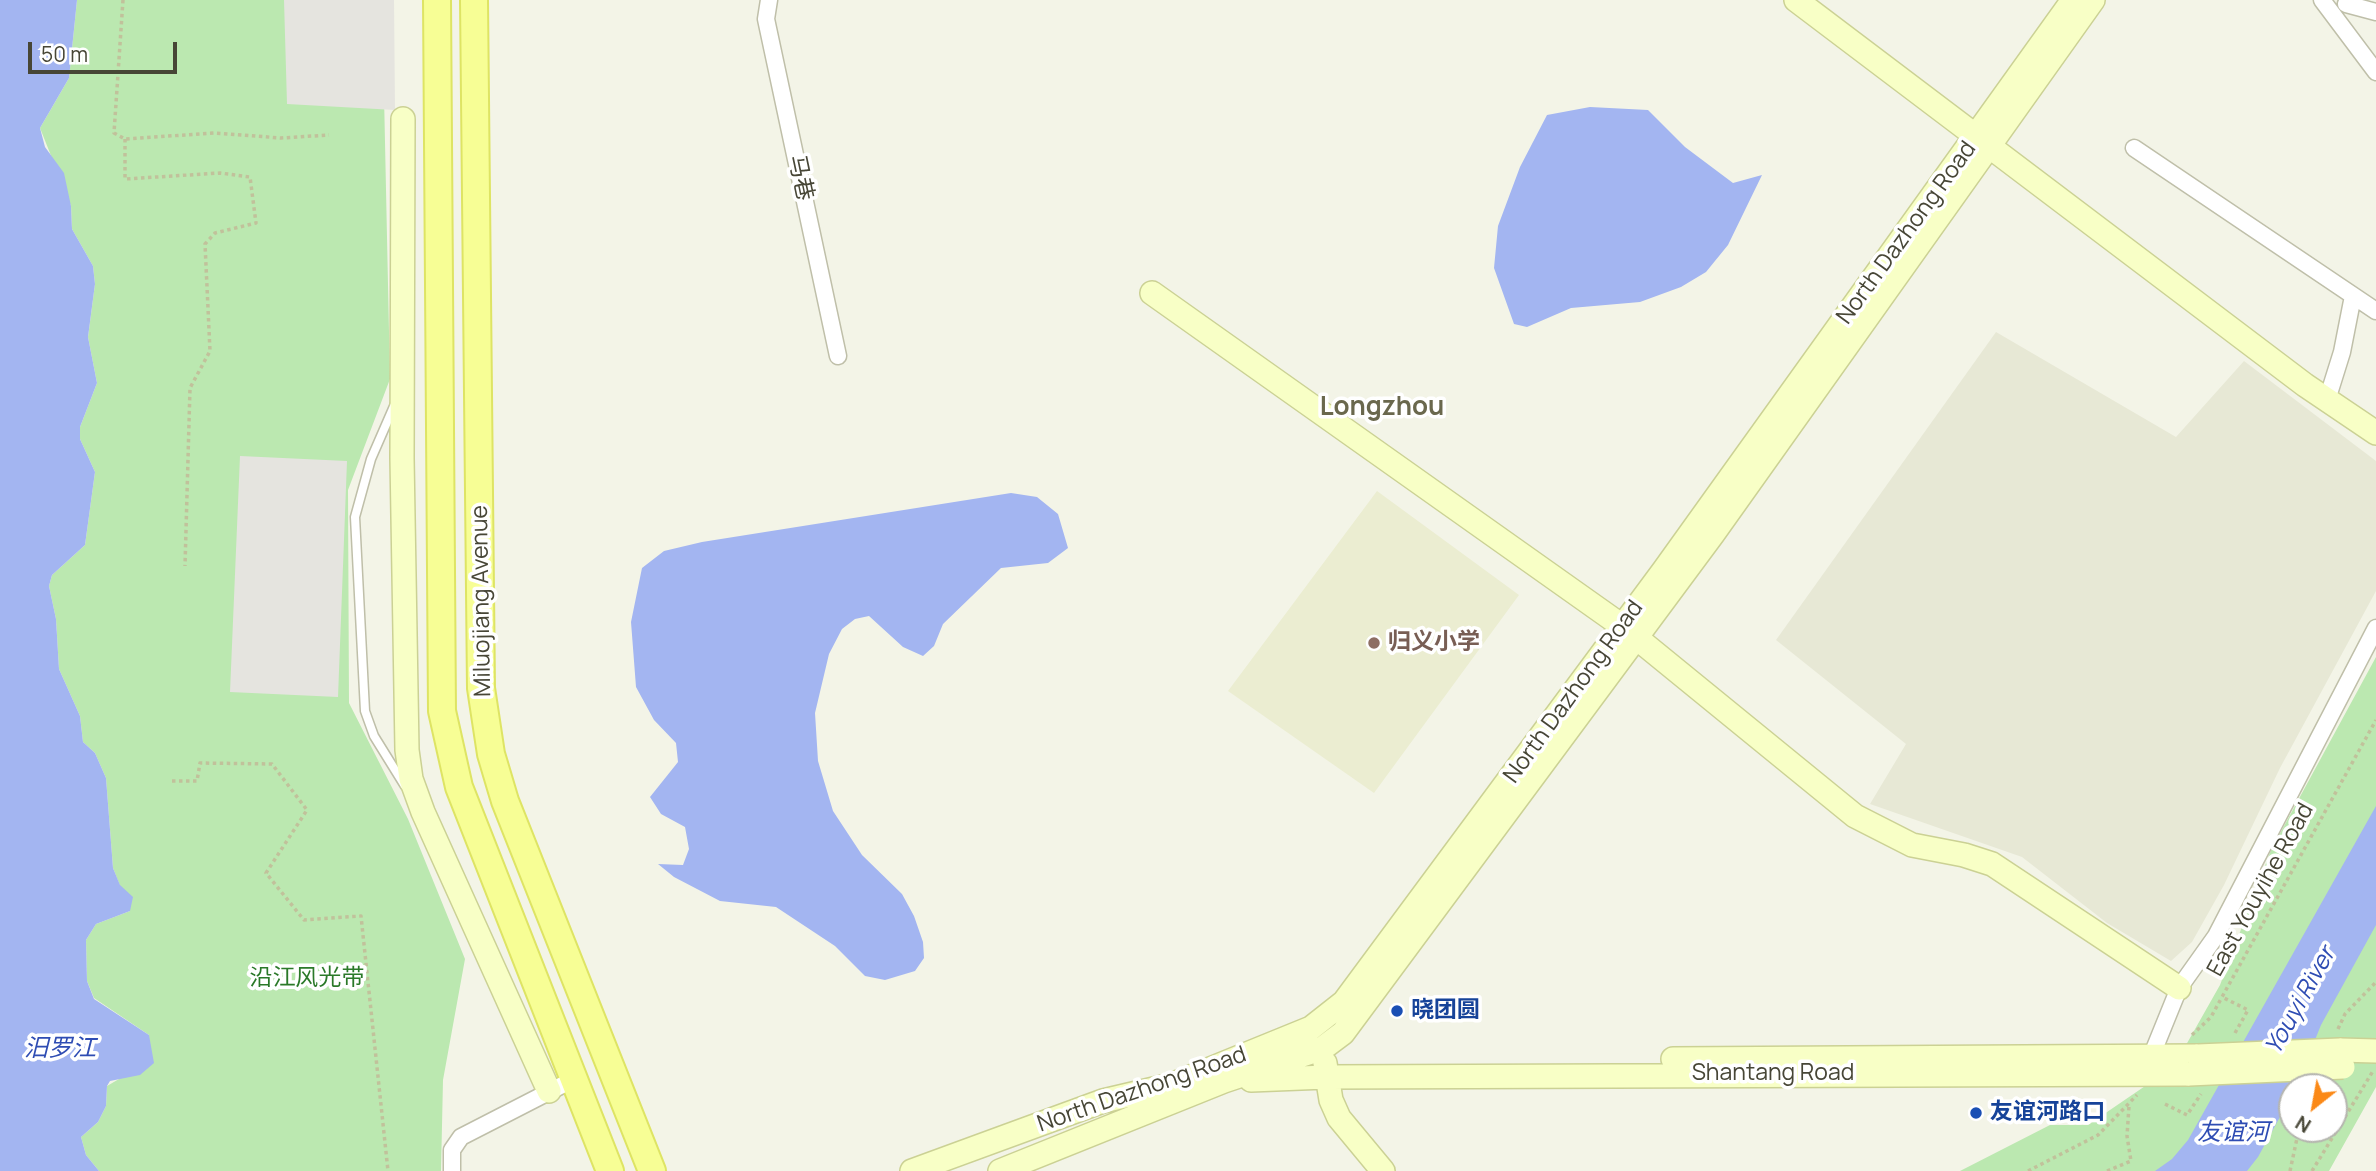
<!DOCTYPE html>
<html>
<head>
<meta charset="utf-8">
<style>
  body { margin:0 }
  #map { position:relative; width:2376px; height:1171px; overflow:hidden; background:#f3f4e7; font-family:Manrope,sans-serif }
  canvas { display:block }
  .north { position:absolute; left:2278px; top:1073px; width:70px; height:70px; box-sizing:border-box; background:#fff; border:2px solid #b5b5af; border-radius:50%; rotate:211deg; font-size:19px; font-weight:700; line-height:28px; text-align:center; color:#474636 }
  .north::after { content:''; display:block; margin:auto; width:24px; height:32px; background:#fb8917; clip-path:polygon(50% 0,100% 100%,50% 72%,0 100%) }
  .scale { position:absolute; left:28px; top:42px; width:149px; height:32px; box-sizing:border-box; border:4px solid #474636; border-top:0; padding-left:9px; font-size:21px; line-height:24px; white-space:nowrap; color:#474636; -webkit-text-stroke:5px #fff; paint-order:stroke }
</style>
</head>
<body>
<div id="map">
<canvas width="2376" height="1171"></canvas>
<div class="north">N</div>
<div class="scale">50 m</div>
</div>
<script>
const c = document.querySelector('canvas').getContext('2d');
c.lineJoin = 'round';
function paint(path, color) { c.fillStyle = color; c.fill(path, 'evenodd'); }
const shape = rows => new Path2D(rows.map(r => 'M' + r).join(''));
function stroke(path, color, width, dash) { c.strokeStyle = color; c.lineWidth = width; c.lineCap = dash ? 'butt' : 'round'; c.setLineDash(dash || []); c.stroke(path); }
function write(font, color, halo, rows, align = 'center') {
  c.font = font + ' Manrope,"Noto Sans SC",sans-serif'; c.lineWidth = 7; c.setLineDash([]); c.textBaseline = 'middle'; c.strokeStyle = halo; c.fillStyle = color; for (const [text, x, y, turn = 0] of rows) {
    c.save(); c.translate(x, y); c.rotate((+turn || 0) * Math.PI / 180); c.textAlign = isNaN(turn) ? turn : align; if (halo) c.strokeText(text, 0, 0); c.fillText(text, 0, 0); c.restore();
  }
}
paint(shape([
  [1996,332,2176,437,2244,361,2376,461,2376,591,2280,768,2224,885,2192,942,2171,961,2107,923,2022,857,1870,804,1906,744,1776,640]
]), '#e7e8d5');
paint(shape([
  [1377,491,1519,595,1374,793,1228,691]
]), '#ebedd1');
paint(shape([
  [77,0,382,0,390,379,348,490,349,703,408,819,465,959,443,1080,441,1171,99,1171,86,1155,81,1137,98,1122,106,1106,107,1086,119,1079,149,1035,94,998,87,981,86,940,96,924,130,911,113,868,106,778,95,753,83,742,80,716,59,669,56,619,49,586,52,575,85,545,95,472,80,439,80,427,97,383,88,337,95,284,93,266,72,229,71,206,40,128,69,78],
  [2376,657,2376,1087,2329,1171,1960,1171,2050,1125,2088,1125,2151,1082,2186,1045,2220,985,2271,850],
  [2292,1087,2334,1087,2334,1129,2292,1129]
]), '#bbe8b0');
paint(shape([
  [284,0,394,0,395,110,287,104],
  [240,456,347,461,338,697,230,692]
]), '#e5e4df');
paint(shape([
  [0,0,77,0,69,78,40,128,45,147,64,173,71,206,72,229,93,266,95,284,88,337,97,383,80,427,80,439,95,472,85,545,52,575,49,586,56,619,59,669,80,716,83,742,95,753,106,778,113,868,120,885,133,897,130,911,96,924,86,940,87,981,94,999,149,1035,154,1063,140,1075,110,1081,107,1086,106,1106,98,1122,81,1137,86,1155,99,1171,0,1171],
  [1590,107,1648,110,1685,147,1733,183,1762,175,1728,245,1706,272,1681,287,1640,302,1571,308,1527,327,1514,324,1494,268,1498,226,1520,167,1547,115],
  [1011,493,1037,497,1058,514,1068,548,1048,563,1001,568,943,624,934,646,923,656,903,647,869,616,855,619,842,629,829,654,815,713,818,761,833,811,862,855,902,894,914,916,923,942,924,958,915,971,885,980,865,976,835,946,776,907,720,901,674,877,658,864,683,865,689,849,685,827,661,814,650,797,678,762,676,743,654,720,636,687,631,622,642,568,664,551,702,542],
  [2376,806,2376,925,2321,1025,2296,1087,2292,1087,2292,1095,2258,1157,2247,1171,2155,1171,2172,1159,2188,1140]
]), '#a3b5f1');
const lane = shape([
  [395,404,371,459,355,517,365,711,374,736,405,786]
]);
const street = shape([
  [769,0,766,19,838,356],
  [2322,0,2376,72],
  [2346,4,2376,12],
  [2134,148,2376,311],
  [2327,400,2342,352,2353,296],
  [2151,1057,2179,988,2216,936,2376,628],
  [452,1171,452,1150,461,1137,574,1079]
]);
const secondary = shape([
  [1796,0,2305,385,2376,433],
  [403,119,402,458,407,750,411,779,423,812,549,1091],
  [1152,293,1622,626,1855,816,1912,845,1964,855,1992,864,2179,988],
  [2340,1050,2376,1051],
  [1673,1059,2198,1056],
  [1325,1063,1331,1100,1339,1118,1383,1171],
  [1251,1080,1326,1077,2189,1074],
  [912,1171,1103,1101,1171,1085,1311,1028,1344,1002,1664,570,2073,0],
  [1000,1171,1224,1081,1323,1048,1343,1033,1713,534,2093,0]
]);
const primary = shape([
  [437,0,442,711,459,787,610,1171],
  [474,0,481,688,491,754,505,801,652,1171]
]);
stroke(lane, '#bfbfa9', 11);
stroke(street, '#bfbfa9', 19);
stroke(secondary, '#cbd194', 26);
stroke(primary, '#dee464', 30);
stroke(shape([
  [123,0,114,133,125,139,214,133,281,138,329,135],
  [125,139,125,179,220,173,250,177,256,223,215,233,205,244,210,351,190,388,185,566],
  [172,781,197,781,200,763,272,764,307,810,266,873,304,920,361,916,388,1171],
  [2338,1029,2345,1014,2376,982],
  [2235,1033,2248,1010,2222,997,2376,720],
  [2192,1035,2211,1017,2222,997],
  [2165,1104,2187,1115,2201,1094],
  [2028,1171,2098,1135,2137,1095],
  [2107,1171,2131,1161,2127,1136,2129,1106],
  [2290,1171,2299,1129],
  [2312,1171,2373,1071]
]), '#c1c19b', 3.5, [3.5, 3.5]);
stroke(lane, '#fff', 8);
stroke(street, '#fff', 16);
stroke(secondary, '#f8ffc6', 23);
stroke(primary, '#f7fe95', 26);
const secondaryBridge = shape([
  [2198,1056,2340,1050],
  [2189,1074,2343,1067]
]);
stroke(secondaryBridge, '#cbd194', 26, []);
stroke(secondaryBridge, '#f8ffc6', 23);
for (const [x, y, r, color] of [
  [1374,643,7,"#8d6e63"],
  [1397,1011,7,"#1a4fb4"],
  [1976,1113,7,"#1a4fb4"]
]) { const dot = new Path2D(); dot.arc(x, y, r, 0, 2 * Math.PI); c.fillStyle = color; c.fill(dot); stroke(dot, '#fff', 2.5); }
write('23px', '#474636', '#fff', [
  ["马巷",800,178,78],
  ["North Dazhong Road",1907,233,-54],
  ["Miluojiang Avenue",482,601,-91],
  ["North Dazhong Road",1574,692,-54],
  ["East Youyihe Road",2261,890,-61],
  ["Shantang Road",1773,1074],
  ["North Dazhong Road",1142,1090,-19]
]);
write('bold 23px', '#785e54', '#fff', [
  ["归义小学",1388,643]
], 'left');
write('23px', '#2b7929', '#fff', [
  ["沿江风光带",307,979]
]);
write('bold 23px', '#164399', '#fff', [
  ["晓团圆",1411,1011],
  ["友谊河路口",1990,1113]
], 'left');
write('italic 24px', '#2e4cb3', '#fff', [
  ["Youyi River",2301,1001,-61],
  ["汨罗江",60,1049],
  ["友谊河",2233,1133]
]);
write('bold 26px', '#6a684d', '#fff', [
  ["Longzhou",1382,408]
]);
</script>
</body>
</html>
